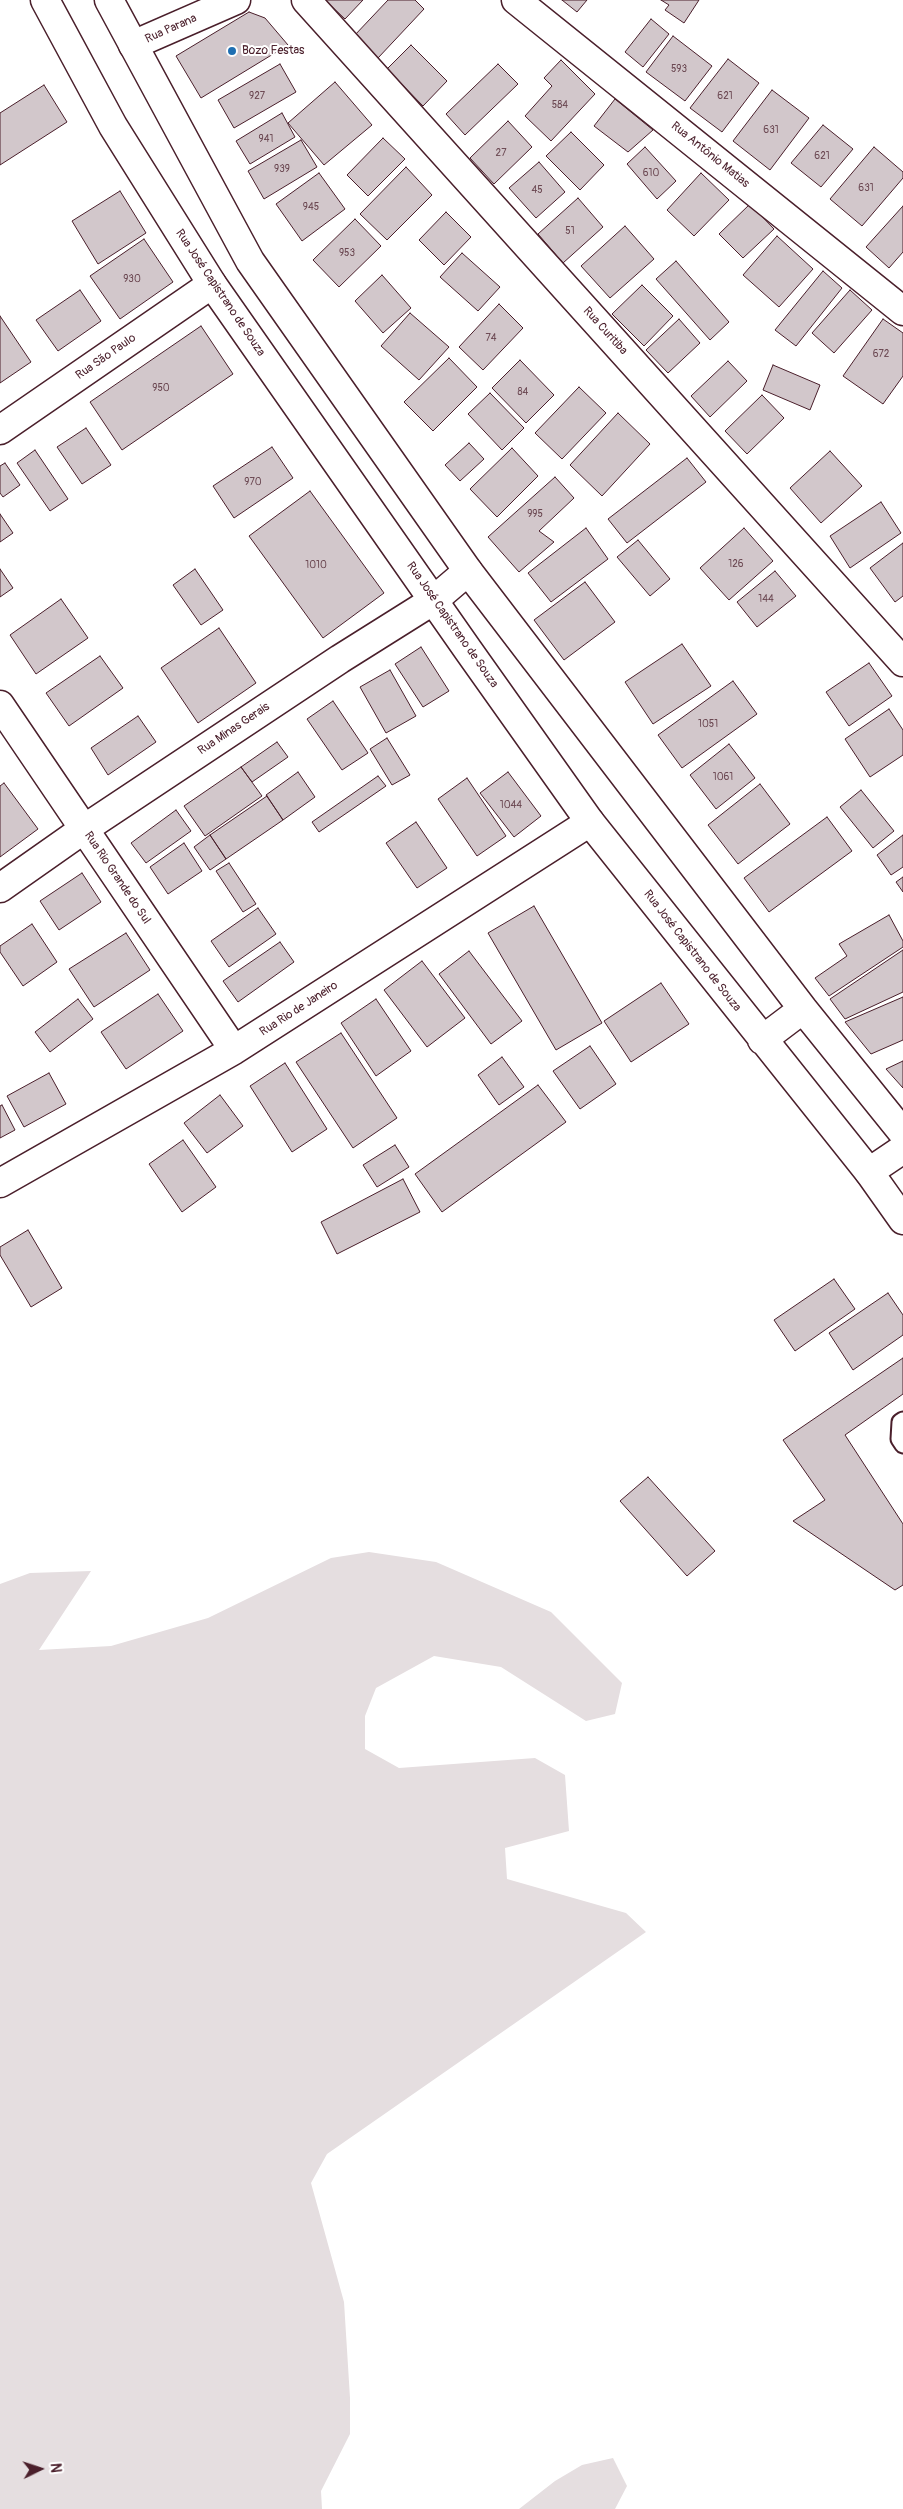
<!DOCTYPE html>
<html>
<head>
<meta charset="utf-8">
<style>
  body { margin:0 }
  #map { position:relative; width:903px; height:2509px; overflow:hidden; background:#fff; font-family:Pangolin,sans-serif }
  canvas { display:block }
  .north { position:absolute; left:15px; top:2444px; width:50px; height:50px; -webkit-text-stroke:4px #fff; paint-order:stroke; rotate:86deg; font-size:14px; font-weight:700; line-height:20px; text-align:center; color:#4a1f2b }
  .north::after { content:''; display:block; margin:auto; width:18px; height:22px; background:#4a1f2b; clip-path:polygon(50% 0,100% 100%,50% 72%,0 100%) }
</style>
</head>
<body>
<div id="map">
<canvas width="903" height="2509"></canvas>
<div class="north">N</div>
</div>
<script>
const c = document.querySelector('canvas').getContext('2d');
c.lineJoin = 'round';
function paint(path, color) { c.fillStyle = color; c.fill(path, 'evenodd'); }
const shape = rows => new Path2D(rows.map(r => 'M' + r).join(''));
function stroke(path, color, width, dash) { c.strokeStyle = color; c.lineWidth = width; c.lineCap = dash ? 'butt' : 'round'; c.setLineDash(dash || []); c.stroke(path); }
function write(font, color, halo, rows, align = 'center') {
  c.font = font + ' Pangolin,sans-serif'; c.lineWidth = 4; c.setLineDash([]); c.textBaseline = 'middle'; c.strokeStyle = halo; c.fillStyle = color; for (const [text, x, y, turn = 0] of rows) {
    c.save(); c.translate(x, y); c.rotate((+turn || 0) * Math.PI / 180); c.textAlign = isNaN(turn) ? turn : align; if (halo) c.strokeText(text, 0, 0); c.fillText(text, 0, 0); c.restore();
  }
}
paint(shape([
  [369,1552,436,1562,551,1612,622,1683,615,1714,586,1721,501,1667,434,1656,376,1688,365,1716,365,1749,399,1768,535,1758,565,1775,569,1831,505,1848,507,1879,626,1913,646,1932,327,2154,311,2183,344,2302,350,2398,350,2434,321,2491,322,2509,0,2509,0,1584,30,1573,91,1571,39,1650,111,1646,208,1618,331,1558],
  [613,2458,627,2486,615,2509,519,2509,555,2481,582,2465]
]), '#e5dee0');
const building = shape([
  [325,0,363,0,345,19,325,0],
  [388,0,415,0,424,9,378,58,354,36,388,0],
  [562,0,587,0,577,12,562,0],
  [661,0,699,0,684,23,665,10,669,5,661,0],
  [249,12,265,18,288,45,201,98,176,56,249,12],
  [651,19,669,34,643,67,625,52,651,19],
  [673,36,712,66,685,101,646,72,673,36],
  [411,45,447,81,423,106,387,69,411,45],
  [728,59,759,83,722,132,690,108,728,59],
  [561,60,595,94,551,141,525,116,552,86,544,78,561,60],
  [280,64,296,92,234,128,218,100,280,64],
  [498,64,518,84,465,135,446,114,498,64],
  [335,82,372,125,324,165,288,123,335,82],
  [44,85,67,122,0,165,0,113,44,85],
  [772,90,809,118,770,170,733,141,772,90],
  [615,99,653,130,628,152,594,126,615,99],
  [282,113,295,137,250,164,236,141,282,113],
  [508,121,532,147,494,184,470,158,508,121],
  [823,125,853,149,821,187,791,163,823,125],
  [571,132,604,165,580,190,546,156,571,132],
  [383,138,405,159,368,196,347,175,383,138],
  [301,140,317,167,264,199,248,171,301,140],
  [645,147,676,181,657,199,627,164,645,147],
  [874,147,903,172,903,178,862,226,830,199,874,147],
  [539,162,565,192,536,218,509,188,539,162],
  [406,167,432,195,387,240,360,214,406,167],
  [319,173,345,209,302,241,276,204,319,173],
  [701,173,729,200,694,236,667,210,701,173],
  [120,191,146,233,98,264,72,221,120,191],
  [578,198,603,227,563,263,538,234,578,198],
  [750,204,774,229,743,258,719,234,750,204],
  [903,206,903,252,889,268,866,247,903,206],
  [446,212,471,237,444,265,419,240,446,212],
  [355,219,381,246,339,287,313,260,355,219],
  [625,226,654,259,610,298,581,266,625,226],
  [777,236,813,269,779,307,743,275,777,236],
  [144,239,173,282,120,319,90,276,144,239],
  [462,253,500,287,478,311,440,277,462,253],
  [676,261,729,322,710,340,656,279,676,261],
  [823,271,842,288,796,346,775,330,823,271],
  [382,275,411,308,383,333,355,301,382,275],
  [642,285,673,316,644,346,612,314,642,285],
  [80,290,101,321,58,351,36,320,80,290],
  [850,290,872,310,834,353,812,333,850,290],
  [499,304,523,328,483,370,459,347,499,304],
  [410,313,449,347,419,380,381,346,410,313],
  [0,316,31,362,0,383,0,316],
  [679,319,700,343,668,373,646,350,679,319],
  [883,319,903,333,903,376,883,404,843,376,883,319],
  [201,326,233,374,122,450,90,402,201,326],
  [449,358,477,387,433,431,404,402,449,358],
  [520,360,554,395,526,423,492,388,520,360],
  [728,361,747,381,710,417,691,396,728,361],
  [773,365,820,385,810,410,763,390,773,365],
  [579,387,606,413,562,459,535,433,579,387],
  [490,393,524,428,502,450,468,414,490,393],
  [762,395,784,418,747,454,725,431,762,395],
  [618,413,650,444,602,496,570,465,618,413],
  [86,428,111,465,82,484,57,447,86,428],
  [469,443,484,459,460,481,445,465,469,443],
  [272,447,293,478,234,518,213,486,272,447],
  [512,448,538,476,497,517,470,489,512,448],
  [35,450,68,499,50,511,17,463,35,450],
  [830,451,862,486,821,523,790,488,830,451],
  [687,458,706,482,627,543,608,519,687,458],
  [5,463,20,485,3,497,0,493,0,466,5,463],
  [555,477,574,498,539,531,554,542,519,572,488,537,555,477],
  [310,491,384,593,323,638,249,536,310,491],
  [881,502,901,533,850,568,830,536,881,502],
  [0,514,13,533,0,542,0,514],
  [586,528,608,559,551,602,528,573,586,528],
  [744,528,773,561,729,600,700,568,744,528],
  [638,540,670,579,650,596,617,557,638,540],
  [903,543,903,596,895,602,870,568,903,543],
  [0,569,13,588,0,597,0,569],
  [195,569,223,610,201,625,173,585,195,569],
  [775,571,796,596,757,627,737,602,775,571],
  [585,582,615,622,564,660,534,620,585,582],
  [61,599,88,638,36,674,10,635,61,599],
  [219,628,256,683,198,723,161,668,219,628],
  [682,644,711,686,653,724,625,682,682,644],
  [421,647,449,691,423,707,395,664,421,647],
  [100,656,123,688,69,726,46,693,100,656],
  [869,663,892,696,849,726,826,692,869,663],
  [390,670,416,716,386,733,360,687,390,670],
  [733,681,757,714,682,768,658,735,733,681],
  [333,701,368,753,342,770,307,719,333,701],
  [889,709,903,730,903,755,870,777,845,739,889,709],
  [138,716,156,742,108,775,91,748,138,716],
  [387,738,410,775,392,785,370,749,387,738],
  [277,742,288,757,252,782,241,767,277,742],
  [729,744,755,778,716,809,690,775,729,744],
  [241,767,262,796,205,836,184,806,241,767],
  [298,772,315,797,283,820,266,795,298,772],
  [508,772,541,816,514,837,480,793,508,772],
  [378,776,386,786,319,832,312,822,378,776],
  [467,778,506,836,477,856,438,799,467,778],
  [4,783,38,829,0,857,0,786,4,783],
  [760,784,790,824,738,864,708,825,760,784],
  [861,790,894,831,873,848,840,807,861,790],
  [267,796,283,820,226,859,210,835,267,796],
  [176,810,191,831,146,863,131,843,176,810],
  [827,817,852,851,769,912,744,878,827,817],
  [416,822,447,868,417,888,386,843,416,822],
  [210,835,226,859,210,870,194,847,210,835],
  [903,835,903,867,891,875,877,855,903,835],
  [184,843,202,871,168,894,150,867,184,843],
  [229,863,256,904,243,912,216,871,229,863],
  [82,873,101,902,59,930,40,901,82,873],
  [903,877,903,892,896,882,903,877],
  [534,906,602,1023,556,1050,488,933,534,906],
  [258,908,276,934,229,967,211,941,258,908],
  [889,915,903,941,903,947,829,996,815,978,847,956,839,944,889,915],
  [32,924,57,962,23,986,0,952,0,946,32,924],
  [126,933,150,970,94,1007,69,969,126,933],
  [280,942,294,962,238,1002,223,981,280,942],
  [903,950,903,992,845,1019,830,999,903,950],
  [469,951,522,1021,491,1044,439,974,469,951],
  [422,961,465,1018,427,1047,384,990,422,961],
  [661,983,689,1024,631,1062,604,1021,661,983],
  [158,994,183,1031,126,1069,101,1032,158,994],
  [903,997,903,1040,871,1054,845,1022,903,997],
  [78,999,93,1019,50,1052,35,1032,78,999],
  [376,999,411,1051,376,1076,341,1023,376,999],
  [341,1033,397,1118,353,1148,296,1062,341,1033],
  [590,1046,616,1084,580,1109,553,1071,590,1046],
  [502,1057,524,1087,499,1105,478,1075,502,1057],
  [903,1061,903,1088,886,1069,903,1061],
  [285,1063,327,1129,292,1152,250,1086,285,1063],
  [49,1073,66,1104,24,1127,7,1096,49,1073],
  [538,1085,566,1122,442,1212,415,1174,538,1085],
  [220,1095,243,1126,207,1153,184,1123,220,1095],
  [2,1105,15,1130,0,1138,0,1106,2,1105],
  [183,1140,216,1187,182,1212,149,1164,183,1140],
  [395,1145,409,1167,377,1187,363,1165,395,1145],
  [403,1179,420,1212,337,1254,321,1222,403,1179],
  [28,1230,62,1288,31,1307,0,1255,0,1247,28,1230],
  [834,1279,855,1309,795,1351,774,1320,834,1279],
  [888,1293,903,1315,903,1335,853,1370,829,1333,888,1293],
  [903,1358,903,1394,845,1435,903,1524,903,1585,895,1590,793,1521,825,1500,783,1440,903,1358],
  [648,1477,715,1551,687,1576,620,1501,648,1477]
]);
paint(building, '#d2c7cb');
stroke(building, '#4a1f2b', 1);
const lane = shape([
  [903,1420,900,1422,899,1439,903,1445]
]);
const street = shape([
  [306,0,903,662],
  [516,0,903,311],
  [133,45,236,0],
  [0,430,212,284],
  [0,705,234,1050],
  [0,888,84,829,340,659,434,600,468,571],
  [869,1172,903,1149],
  [0,1183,234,1050,590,822]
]);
const secondary = shape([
  [45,0,113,126,212,284,468,650,590,822,869,1172,903,1220],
  [109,0,250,261,468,571,803,1009,903,1133],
  [762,1040,803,1009]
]);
stroke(lane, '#4a1f2b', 19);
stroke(street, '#4a1f2b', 31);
stroke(secondary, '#4a1f2b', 31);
stroke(lane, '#fff', 15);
stroke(street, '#fff', 28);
stroke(secondary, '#fff', 28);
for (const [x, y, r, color] of [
  [232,51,5,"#1f6fb2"]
]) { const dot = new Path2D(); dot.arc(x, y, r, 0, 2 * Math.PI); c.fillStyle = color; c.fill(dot); stroke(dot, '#fff', 2); }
write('10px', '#6c4953', null, [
  ["593",679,69],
  ["927",257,96],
  ["621",725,96],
  ["584",560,105],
  ["631",771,130],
  ["941",266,139],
  ["27",501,153],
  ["621",822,156],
  ["939",282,169],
  ["610",651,173],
  ["631",866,188],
  ["45",537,190],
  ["945",311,207],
  ["51",570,231],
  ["953",347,253],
  ["930",132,279],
  ["74",491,338],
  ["672",881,354],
  ["950",161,388],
  ["84",523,392],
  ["970",253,482],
  ["995",535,514],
  ["126",736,564],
  ["1010",316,565],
  ["144",766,599],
  ["1051",708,724],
  ["1061",723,777],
  ["1044",511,805]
]);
write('12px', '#4a1f2b', '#fff', [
  ["Rua Parana",171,29,-24],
  ["Rua Antônio Matias",710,155,39],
  ["Rua José Capistrano de Souza",220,293,56],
  ["Rua Curitiba",605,331,48],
  ["Rua São Paulo",106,357,-35],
  ["Rua José Capistrano de Souza",452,625,55],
  ["Rua Minas Gerais",234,729,-34],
  ["Rua Rio Grande do Sul",117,878,56],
  ["Rua José Capistrano de Souza",692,951,52],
  ["Rua Rio de Janeiro",299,1009,-33]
]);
write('12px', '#4a1f2b', '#fff', [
  ["Bozo Festas",242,51]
], 'left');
</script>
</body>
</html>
